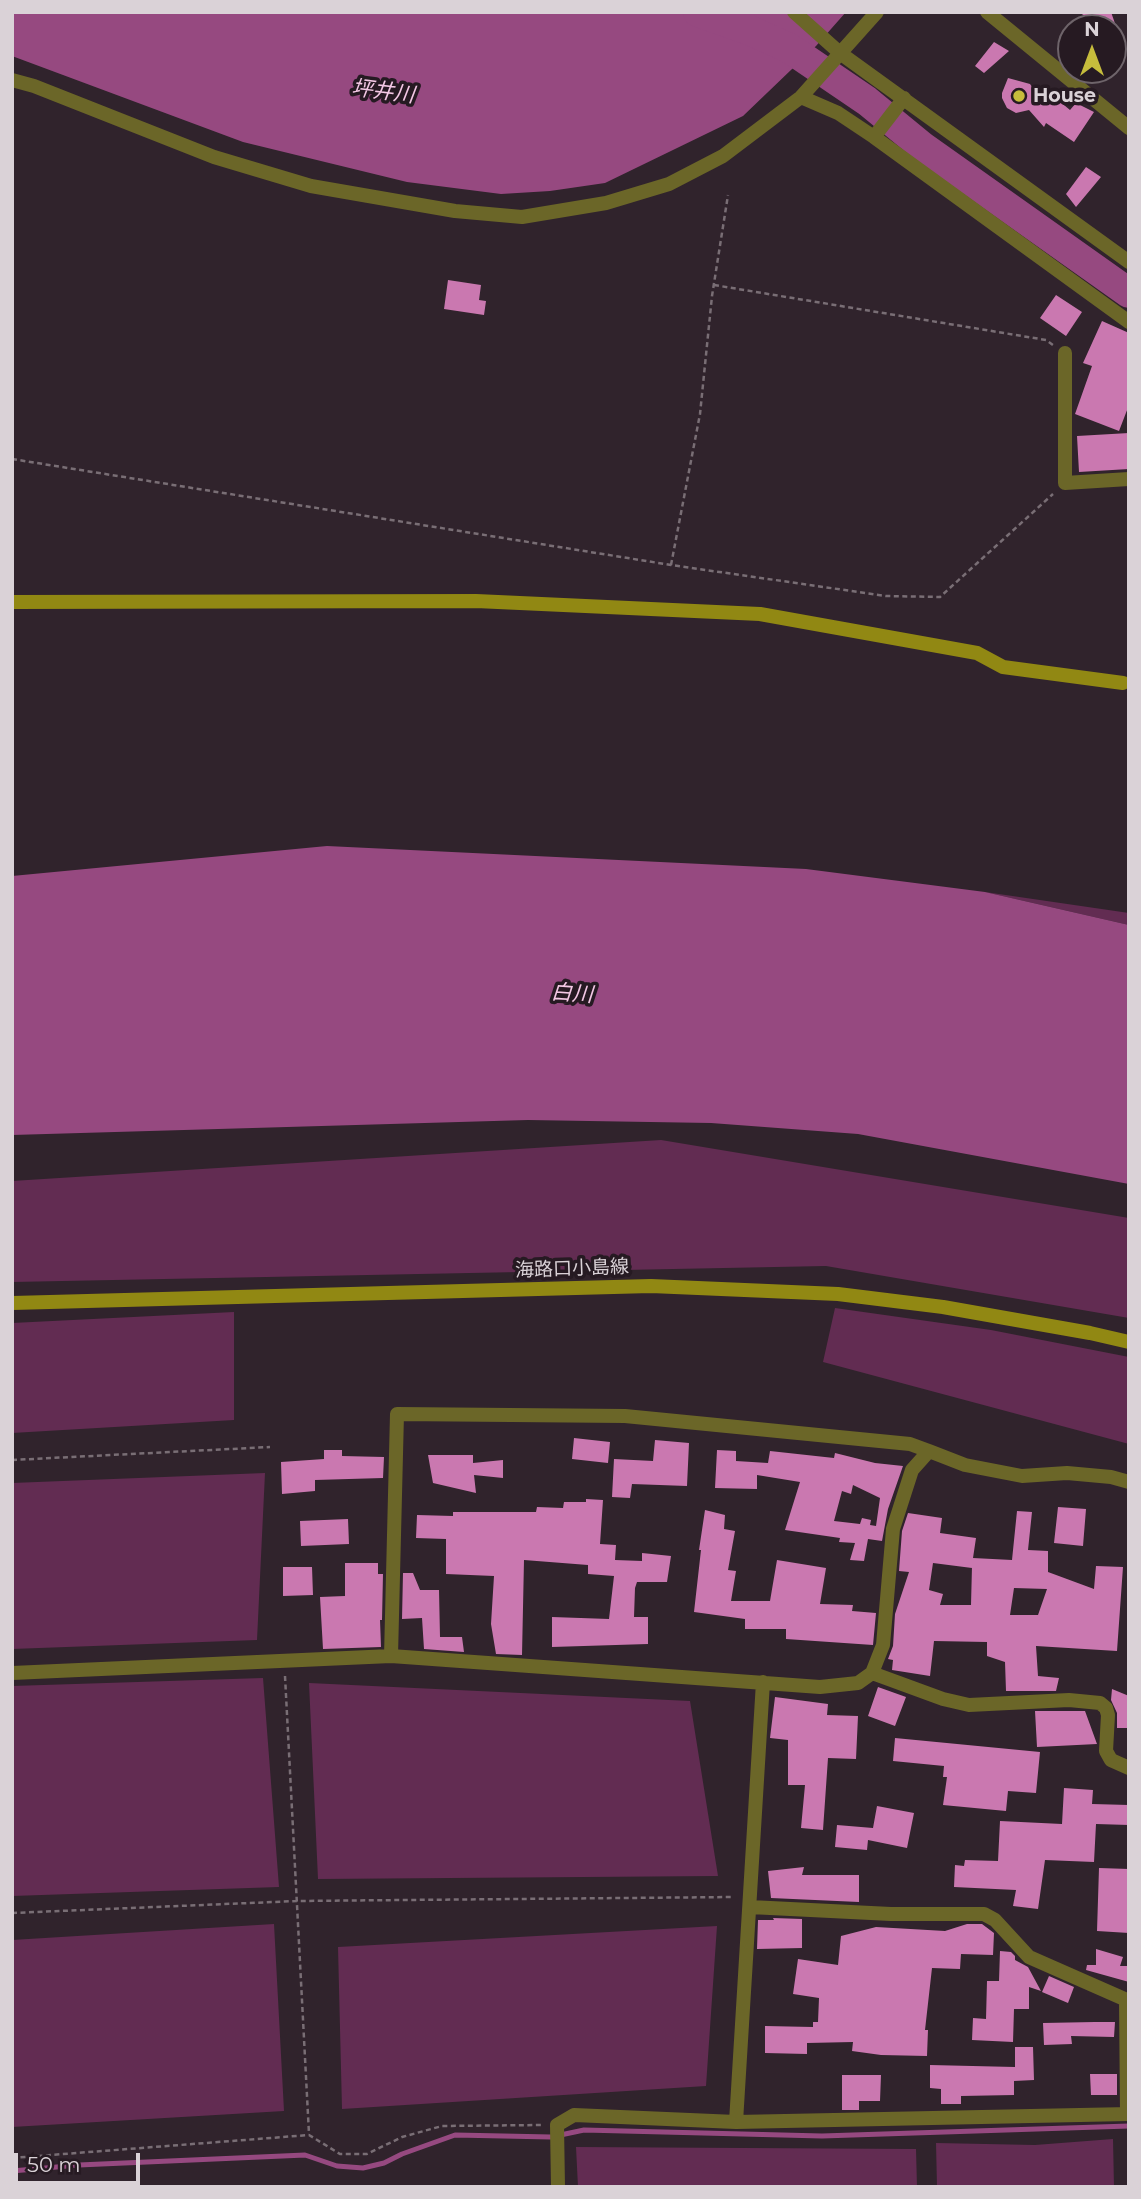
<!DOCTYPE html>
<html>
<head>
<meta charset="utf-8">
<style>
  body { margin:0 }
  #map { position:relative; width:1141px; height:2199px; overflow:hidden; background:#30232c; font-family:Montserrat,sans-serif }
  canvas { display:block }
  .frame { position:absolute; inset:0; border:14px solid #dad2d7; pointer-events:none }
  .north { position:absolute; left:1057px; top:14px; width:70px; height:70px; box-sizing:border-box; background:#261a22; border:2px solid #6e646a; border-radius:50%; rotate:0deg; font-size:19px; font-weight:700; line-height:28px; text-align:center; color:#dad2d7 }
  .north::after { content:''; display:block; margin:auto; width:24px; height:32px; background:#c6bc3c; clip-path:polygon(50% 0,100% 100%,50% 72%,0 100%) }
  .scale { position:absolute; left:14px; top:2153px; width:126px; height:32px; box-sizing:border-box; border:4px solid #dad2d7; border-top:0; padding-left:9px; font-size:21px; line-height:24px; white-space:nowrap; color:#dad2d7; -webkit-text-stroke:5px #261a22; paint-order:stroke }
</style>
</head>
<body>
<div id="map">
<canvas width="1141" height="2199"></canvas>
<div class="frame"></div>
<div class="north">N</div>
<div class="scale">50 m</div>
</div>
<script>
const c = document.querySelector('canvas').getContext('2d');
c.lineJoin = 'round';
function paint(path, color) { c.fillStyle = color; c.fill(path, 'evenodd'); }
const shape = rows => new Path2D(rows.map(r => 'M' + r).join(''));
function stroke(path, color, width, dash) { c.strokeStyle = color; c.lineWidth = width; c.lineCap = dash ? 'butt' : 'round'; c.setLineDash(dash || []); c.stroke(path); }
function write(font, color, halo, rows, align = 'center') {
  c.font = font + ' Montserrat,"Noto Sans JP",sans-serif'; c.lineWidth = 7; c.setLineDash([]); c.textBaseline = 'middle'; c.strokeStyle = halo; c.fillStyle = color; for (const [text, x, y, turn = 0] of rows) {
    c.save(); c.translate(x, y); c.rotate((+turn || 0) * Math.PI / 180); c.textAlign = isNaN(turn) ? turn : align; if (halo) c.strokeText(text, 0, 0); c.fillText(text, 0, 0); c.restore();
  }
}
paint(shape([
  [985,892,1129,913,1129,925],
  [661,1140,1129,1218,1129,1318,826,1266,12,1282,12,1181],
  [835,1308,991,1330,1129,1357,1129,1444,823,1362],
  [234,1312,234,1420,12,1433,12,1323],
  [265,1473,257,1640,12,1649,12,1483],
  [263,1678,279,1887,12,1896,12,1686],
  [309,1683,690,1701,718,1876,318,1879],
  [274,1924,284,2111,12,2127,12,1940],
  [717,1926,706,2086,342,2109,338,1947],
  [1113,2139,1114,2187,937,2187,936,2143,1035,2145],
  [576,2147,916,2149,917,2187,578,2187]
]), '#622c52');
paint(shape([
  [12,12,846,12,816,46,743,116,605,183,550,191,501,194,407,182,243,142,12,56],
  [327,846,806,869,985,892,1129,925,1129,1184,858,1134,711,1123,528,1120,12,1135,12,876]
]), '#964980');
stroke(shape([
  [12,2171,79,2165,305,2155,337,2166,363,2168,384,2163,402,2154,455,2135,551,2137,584,2130,822,2136,1129,2126]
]), '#964980', 5);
stroke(shape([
  [698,12,749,30,789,48,867,101,923,147,1129,293]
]), '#964980', 30);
paint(shape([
  [1078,12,1111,12,1119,35,1113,31,1113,28,1107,28],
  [994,42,1009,51,984,73,975,66],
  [1008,78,1030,84,1042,101,1047,91,1070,110,1076,103,1094,112,1074,142,1046,123,1044,127,1029,110,1016,113,1007,108,1002,98,1002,93],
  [1086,167,1101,177,1076,207,1066,194],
  [448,280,481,285,479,300,486,301,484,315,444,309],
  [1056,295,1082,312,1066,336,1040,318],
  [1102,321,1129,333,1129,405,1119,431,1075,414,1092,366,1083,363],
  [1129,433,1129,469,1079,472,1077,436],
  [574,1438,610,1442,608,1463,572,1459],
  [655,1440,689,1443,687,1486,632,1484,630,1498,612,1497,614,1459,653,1461],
  [324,1450,342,1450,342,1456,384,1457,383,1478,315,1480,315,1491,282,1494,281,1462,324,1459],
  [717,1450,736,1451,736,1461,768,1463,770,1451,834,1458,835,1453,875,1463,903,1466,888,1509,882,1541,868,1539,864,1561,850,1560,855,1543,839,1542,840,1538,785,1530,800,1482,757,1475,757,1489,715,1488],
  [853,1485,880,1498,876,1526,870,1525,871,1520,862,1518,860,1524,834,1521,842,1491,851,1494],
  [428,1455,473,1455,473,1463,503,1460,503,1478,474,1475,476,1493,433,1483],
  [586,1499,603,1500,600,1544,616,1545,615,1560,642,1561,642,1553,671,1556,667,1582,637,1582,635,1588,634,1617,648,1617,648,1644,552,1647,552,1617,609,1619,614,1576,588,1574,588,1565,524,1560,522,1655,496,1654,491,1624,494,1576,446,1574,446,1539,416,1538,417,1515,453,1516,453,1512,536,1512,537,1507,563,1508,564,1502,586,1502],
  [1058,1507,1086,1509,1083,1546,1054,1543],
  [705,1510,725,1515,724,1529,735,1531,728,1570,736,1571,731,1601,770,1601,777,1560,826,1568,820,1604,853,1605,852,1611,876,1613,873,1645,786,1639,786,1629,745,1629,745,1619,694,1612,701,1550,699,1550],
  [1017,1511,1032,1512,1028,1550,1048,1551,1048,1572,1094,1589,1096,1566,1123,1567,1117,1651,1036,1646,1038,1676,1059,1678,1056,1691,1006,1691,1005,1662,987,1656,987,1642,934,1641,930,1676,892,1670,893,1660,888,1659,893,1646,895,1614,909,1572,899,1571,902,1531,908,1513,942,1518,940,1533,976,1538,973,1558,1012,1560],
  [933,1563,972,1568,972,1566,971,1605,940,1605,943,1594,929,1590],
  [1014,1588,1047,1589,1038,1615,1010,1615],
  [348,1519,349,1544,301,1546,300,1521],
  [345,1563,378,1563,378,1574,383,1574,382,1620,380,1620,381,1647,323,1649,320,1597,345,1596],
  [283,1567,312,1567,313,1595,283,1596],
  [403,1573,413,1573,420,1590,439,1590,440,1637,462,1637,464,1652,424,1649,422,1618,402,1619],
  [878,1687,906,1697,895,1726,868,1716],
  [1112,1689,1129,1696,1129,1728,1117,1728,1117,1713,1111,1700],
  [775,1697,828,1704,827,1715,858,1716,856,1759,828,1758,823,1830,801,1828,805,1785,788,1785,788,1740,770,1738],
  [1035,1711,1085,1711,1097,1744,1037,1747],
  [895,1738,1040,1752,1036,1793,1008,1791,1006,1811,943,1805,947,1777,943,1777,944,1766,893,1761],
  [1064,1788,1093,1790,1092,1804,1129,1805,1129,1825,1096,1824,1094,1862,1045,1860,1038,1909,1013,1906,1016,1890,954,1887,955,1865,964,1866,965,1860,998,1861,1000,1821,1062,1824],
  [877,1806,914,1813,907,1848,868,1840,867,1850,835,1847,837,1825,873,1828],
  [804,1867,802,1875,859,1875,859,1902,771,1898,768,1871],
  [1099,1868,1129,1869,1129,1933,1097,1931],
  [773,1918,802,1919,802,1948,757,1949,758,1920,774,1920],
  [967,1924,982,1924,994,1933,993,1955,961,1954,960,1969,932,1968,925,2030,928,2030,927,2056,881,2055,852,2051,853,2042,807,2043,807,2054,765,2053,765,2026,813,2027,813,2022,818,2022,819,1998,793,1994,798,1959,838,1965,841,1936,876,1927,945,1931],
  [1096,1949,1123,1957,1120,1966,1129,1966,1129,1982,1086,1970,1087,1965,1096,1965],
  [1000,1951,1011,1952,1015,1956,1015,1960,1028,1967,1041,1991,1029,1987,1029,2009,1014,2009,1013,2042,972,2040,973,2018,986,2019,987,1981,999,1981],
  [1049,1976,1074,1987,1068,2003,1042,1992],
  [1095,2022,1115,2022,1114,2037,1071,2036,1072,2044,1044,2045,1043,2023],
  [1015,2047,1033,2047,1034,2080,1014,2081,1014,2095,961,2096,961,2104,941,2104,941,2089,930,2088,930,2065,1015,2067],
  [1090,2074,1117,2074,1117,2095,1091,2095],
  [842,2075,881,2075,880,2101,859,2101,859,2110,842,2110]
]), '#ca78b0');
stroke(shape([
  [714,285,1046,340,1053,345],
  [12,459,671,565,886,596,940,597,1053,494],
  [671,565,700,414,712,296,728,195],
  [12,1460,270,1447],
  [285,1676,309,2134],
  [12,1913,297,1901,733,1897],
  [12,2158,309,2135,340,2154,367,2154,402,2137,442,2126,543,2125]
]), '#796e75', 2.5, [5, 3.5]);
stroke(shape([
  [794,12,840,53,1129,262],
  [987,12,1129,128],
  [12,80,34,86,214,157,311,186,455,211,522,217,606,203,669,184,723,156,801,97,877,12],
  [801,97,838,113,874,137,1129,322],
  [874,137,904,98],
  [1065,353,1065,483,1129,479],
  [391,1656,397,1414,625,1416,910,1444,929,1451],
  [12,1673,391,1656,820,1687,858,1683,872,1673,883,1645,893,1529,912,1470,929,1451,965,1465,1022,1476,1067,1473,1111,1477,1129,1482],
  [872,1673,943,1699,969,1705,1069,1700,1100,1703,1106,1708,1108,1715,1106,1751,1111,1760,1129,1768],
  [750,1907,891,1914,984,1914,995,1920,1029,1957,1129,2001],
  [1126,2000,1127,2114],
  [736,2122,763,1682],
  [558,2187,557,2125,574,2115,736,2122,1129,2114]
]), '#6b6628', 14);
stroke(shape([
  [12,602,476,601,760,614,977,653,1003,667,1123,683],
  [12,1303,651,1286,838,1294,943,1307,1090,1333,1129,1342]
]), '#918813', 14);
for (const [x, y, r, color] of [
  [1019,96,7,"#c6bc3c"]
]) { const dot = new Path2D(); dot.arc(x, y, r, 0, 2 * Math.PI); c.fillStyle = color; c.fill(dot); stroke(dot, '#261a22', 2.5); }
write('bold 19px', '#dad2d7', '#261a22', [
  ["House",1033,96]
], 'left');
write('19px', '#dad2d7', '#261a22', [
  ["海路口小島線",572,1269,-2]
]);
write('italic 21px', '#f4c8e5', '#261a22', [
  ["坪井川",383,92,7],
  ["白川",572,994,4]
]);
</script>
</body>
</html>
